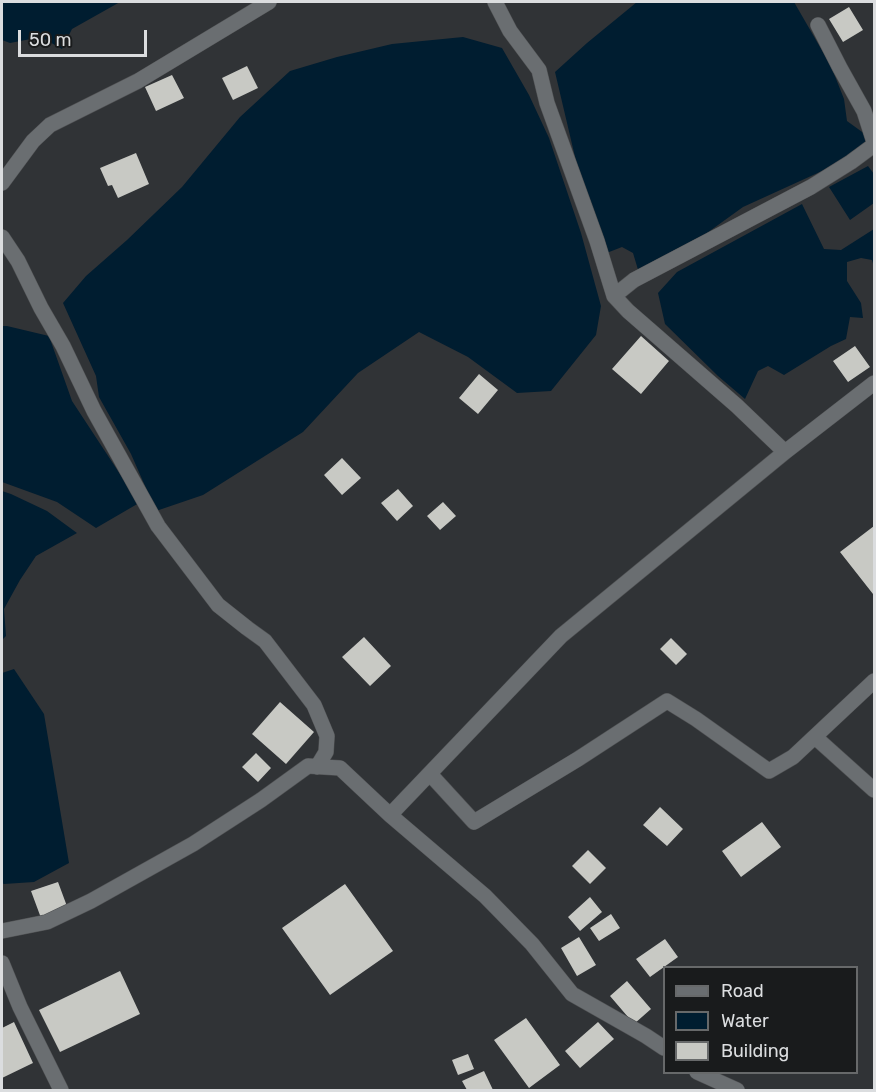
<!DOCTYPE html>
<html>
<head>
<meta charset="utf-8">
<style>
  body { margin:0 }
  #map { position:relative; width:876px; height:1092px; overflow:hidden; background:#303336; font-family:Rubik,sans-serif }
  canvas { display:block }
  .frame { position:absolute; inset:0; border:3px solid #dbdddf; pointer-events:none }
  .legend { position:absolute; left:663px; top:966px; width:195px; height:108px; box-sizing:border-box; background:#191b1c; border:2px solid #67696a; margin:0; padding:8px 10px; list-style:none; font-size:18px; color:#dbdddf }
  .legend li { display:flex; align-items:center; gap:12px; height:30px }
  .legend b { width:30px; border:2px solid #67696a }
  .scale { position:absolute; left:18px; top:30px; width:129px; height:27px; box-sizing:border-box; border:3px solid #dbdddf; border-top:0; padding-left:8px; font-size:18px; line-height:21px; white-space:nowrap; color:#dbdddf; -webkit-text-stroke:4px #191b1c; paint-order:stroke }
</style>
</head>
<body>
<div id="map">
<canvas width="876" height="1092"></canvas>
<div class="frame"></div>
<ul class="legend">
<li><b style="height:8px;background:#6a6e71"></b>Road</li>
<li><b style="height:16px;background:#001d30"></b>Water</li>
<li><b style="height:16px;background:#c8c9c4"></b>Building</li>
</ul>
<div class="scale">50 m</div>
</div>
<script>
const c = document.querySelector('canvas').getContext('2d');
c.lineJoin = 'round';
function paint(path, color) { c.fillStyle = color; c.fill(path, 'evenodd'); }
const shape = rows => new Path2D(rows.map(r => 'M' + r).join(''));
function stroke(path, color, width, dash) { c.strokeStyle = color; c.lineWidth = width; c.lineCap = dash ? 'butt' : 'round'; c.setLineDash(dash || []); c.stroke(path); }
paint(shape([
  [2,2,120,2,72,29,62,49,41,37,10,43,2,40],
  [637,2,794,2,831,66,844,99,847,121,869,137,865,145,822,171,743,207,700,238,639,273,633,253,622,247,604,254,584,195,555,72,587,43],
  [463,37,502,48,529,95,549,138,581,233,601,306,596,335,551,391,517,393,468,357,419,332,358,373,303,432,203,495,156,511,131,454,99,397,96,376,63,303,86,276,127,240,182,187,240,117,290,71,337,57,392,44],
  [868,166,874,174,874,203,850,220,829,187],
  [802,204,824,249,841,250,874,229,874,267,872,260,861,258,847,262,847,281,861,303,863,318,850,317,846,339,831,346,784,375,768,366,758,371,745,399,718,376,665,324,658,293,677,272],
  [2,326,7,326,49,336,72,401,139,503,96,528,57,502,2,482],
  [2,491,11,494,47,511,77,533,36,556,20,580,4,609,6,636,2,640],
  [14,669,44,714,69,863,34,882,4,884,2,883,2,673]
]), '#001d30');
paint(shape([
  [849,7,863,30,843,42,829,19],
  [247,66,258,88,233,100,222,78],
  [172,75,184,98,156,111,145,87],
  [136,153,149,184,118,198,112,185,108,186,100,168],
  [641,336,669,361,641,394,612,369],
  [855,346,870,367,848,382,833,361],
  [479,374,498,390,478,414,459,398],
  [342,458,361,478,342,495,324,475],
  [398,489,413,506,397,521,381,503],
  [443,502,456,516,440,530,427,516],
  [874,526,874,593,873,594,840,552],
  [364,637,391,666,370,686,342,657],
  [671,638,687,654,676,665,660,649],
  [280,702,314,732,286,764,252,734],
  [256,753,271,768,258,782,242,767],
  [660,807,683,829,667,846,643,825],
  [762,822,781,847,741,877,722,851],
  [588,850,606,868,590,884,572,866],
  [58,882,68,909,41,918,31,891],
  [345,884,393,951,330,995,282,928],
  [590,897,602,912,580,931,568,917],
  [611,914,620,928,599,941,590,928],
  [579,937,596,965,577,976,561,948],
  [665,939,678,957,650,977,636,959],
  [120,971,140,1014,60,1052,39,1010],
  [627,981,651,1009,634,1024,610,996],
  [526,1018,560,1065,529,1088,494,1040],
  [14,1022,33,1063,2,1078,2,1028],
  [598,1022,614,1039,580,1068,565,1051],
  [468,1054,474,1069,458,1075,452,1060],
  [484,1071,493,1090,467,1090,462,1081]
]), '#c8c9c4');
const minor = shape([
  [495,2,510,31,539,70,547,103,597,241,614,296,628,311,737,406,785,452],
  [818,25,840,68,864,111,874,142],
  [2,183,33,141,50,125,138,81,269,2],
  [2,237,18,261,41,308,63,346,94,411,158,526,218,605,247,628,265,641,314,705,327,736,326,752,317,767],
  [614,296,634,280,811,187,851,162,874,145],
  [815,737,874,790],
  [430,774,474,822,578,759,667,701,696,719,769,771,793,757,874,681],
  [390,815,485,896,532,944,572,994,646,1036,664,1048],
  [2,931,47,922,91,901,193,844,261,800,308,766,340,768,390,815,561,636,785,452,874,383],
  [2,963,20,1007,61,1090],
  [697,1072,737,1090]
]);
stroke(minor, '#4f5153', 16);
stroke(minor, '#6a6e71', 15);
</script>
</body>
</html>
